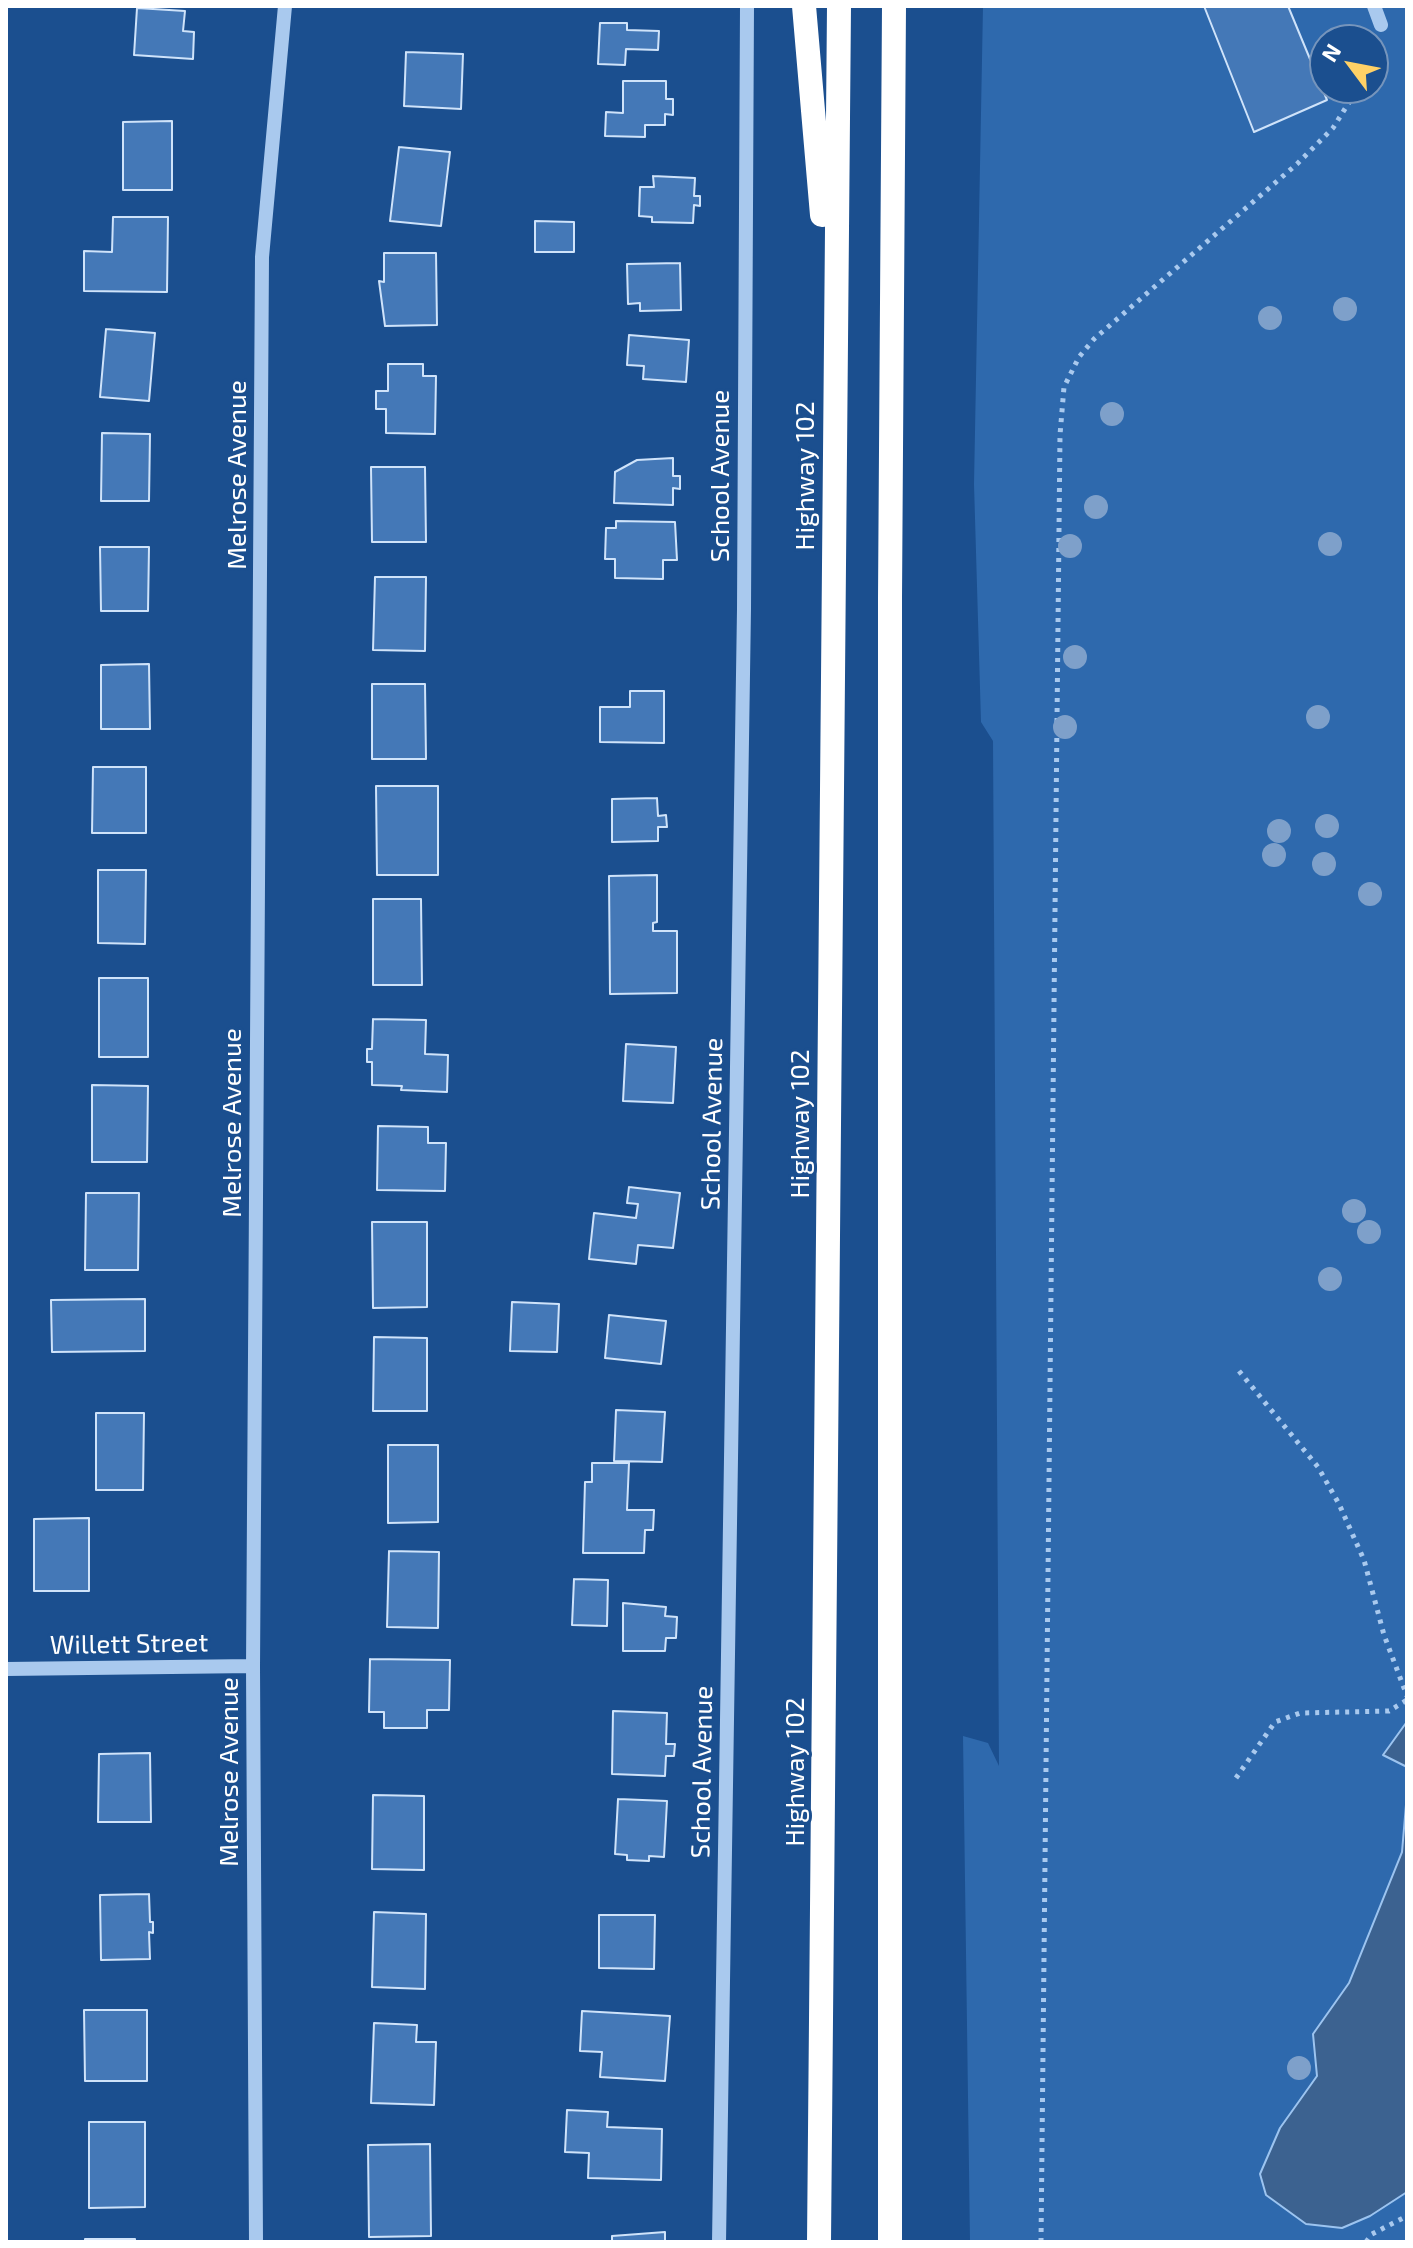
<!DOCTYPE html>
<html>
<head>
<meta charset="utf-8">
<style>
  body { margin:0 }
  #map { position:relative; width:1413px; height:2248px; overflow:hidden; background:#1b4f8f; font-family:"Exo 2",sans-serif }
  canvas { display:block }
  .frame { position:absolute; inset:0; border:8px solid #fff; pointer-events:none }
  .north { position:absolute; left:1309px; top:24px; width:80px; height:80px; box-sizing:border-box; background:#1b4f8f; border:2px solid #7695bc; border-radius:50%; rotate:302deg; font-size:22px; font-weight:700; line-height:32px; text-align:center; color:#fff }
  .north::after { content:''; display:block; margin:auto; width:28px; height:36px; background:#ffd166; clip-path:polygon(50% 0,100% 100%,50% 72%,0 100%) }
</style>
</head>
<body>
<div id="map">
<canvas width="1413" height="2248"></canvas>
<div class="frame"></div>
<div class="north">N</div>
</div>
<script>
const c = document.querySelector('canvas').getContext('2d');
c.lineJoin = 'round';
function paint(path, color) { c.fillStyle = color; c.fill(path, 'evenodd'); }
const shape = rows => new Path2D(rows.map(r => 'M' + r).join(''));
function stroke(path, color, width, dash) { c.strokeStyle = color; c.lineWidth = width; c.lineCap = dash ? 'butt' : 'round'; c.setLineDash(dash || []); c.stroke(path); }
function write(font, color, halo, rows, align = 'center') {
  c.font = font + ' "Exo 2",sans-serif'; c.lineWidth = 6; c.setLineDash([]); c.textBaseline = 'middle'; c.strokeStyle = halo; c.fillStyle = color; for (const [text, x, y, turn = 0] of rows) {
    c.save(); c.translate(x, y); c.rotate((+turn || 0) * Math.PI / 180); c.textAlign = isNaN(turn) ? turn : align; if (halo) c.strokeText(text, 0, 0); c.fillText(text, 0, 0); c.restore();
  }
}
paint(shape([
  [983,6,1407,6,1407,2242,970,2242,963,1736,988,1743,999,1766,993,741,981,722,974,484],
  [1325,40,1373,40,1373,88,1325,88]
]), '#2e69ad');
const water = shape([
  [1406,1723,1407,1723,1407,1767,1383,1755,1406,1723],
  [1407,1793,1407,2192,1370,2216,1342,2228,1306,2224,1266,2195,1260,2174,1280,2128,1317,2076,1313,2034,1349,1983,1402,1852,1407,1793]
]);
paint(water, '#3c6290');
stroke(water, '#9cc4f0', 2);
const building = shape([
  [1204,6,1288,6,1327,100,1254,132,1204,6],
  [137,8,185,11,183,31,194,32,193,59,134,55,137,8],
  [600,23,627,23,627,30,659,31,658,50,626,49,625,65,598,64,600,23],
  [406,52,463,54,461,109,404,106,406,52],
  [623,81,666,81,666,99,673,99,673,115,665,114,665,125,645,125,645,137,605,136,606,112,623,113,623,81],
  [172,121,172,190,123,190,123,122,172,121],
  [399,147,450,152,441,226,390,221,399,147],
  [653,176,695,178,694,196,700,196,700,206,694,205,693,223,652,222,652,217,639,216,640,187,654,187,653,176],
  [113,217,168,217,167,292,84,291,84,251,112,252,113,217],
  [535,221,574,222,574,252,535,252,535,221],
  [384,253,436,253,437,325,385,326,379,281,384,282,384,253],
  [680,263,681,310,640,311,640,303,628,304,627,264,680,263],
  [106,329,155,333,149,401,100,397,106,329],
  [629,335,689,340,686,382,643,379,644,366,627,365,629,335],
  [388,364,423,364,423,376,436,376,435,434,386,433,386,409,376,409,376,391,388,391,388,364],
  [102,433,150,434,149,501,101,501,102,433],
  [673,458,673,476,680,476,680,489,673,488,673,505,614,503,615,472,637,460,673,458],
  [371,467,425,467,426,542,372,542,371,467],
  [616,521,675,522,677,560,663,560,663,579,615,578,615,559,605,559,606,528,616,528,616,521],
  [100,547,149,547,148,611,101,611,100,547],
  [375,577,426,577,425,651,373,650,375,577],
  [149,664,150,729,101,729,101,665,149,664],
  [372,684,425,684,426,759,372,759,372,684],
  [630,691,664,691,664,743,600,742,600,707,630,707,630,691],
  [93,767,146,767,146,833,92,833,93,767],
  [376,786,438,786,438,875,377,875,376,786],
  [657,798,658,816,666,815,667,827,658,827,658,841,612,842,612,799,657,798],
  [98,870,146,870,145,944,98,943,98,870],
  [657,875,657,922,653,923,653,931,677,931,677,993,610,994,609,876,657,875],
  [373,899,421,899,422,985,373,985,373,899],
  [99,978,148,978,148,1057,99,1057,99,978],
  [373,1019,426,1020,425,1054,448,1055,447,1092,401,1090,402,1086,372,1085,372,1062,367,1062,367,1049,372,1049,373,1019],
  [626,1044,676,1047,673,1103,623,1101,626,1044],
  [92,1085,148,1086,147,1162,92,1162,92,1085],
  [378,1126,428,1127,428,1143,446,1143,445,1191,377,1190,378,1126],
  [629,1187,680,1193,673,1248,638,1245,636,1264,589,1259,594,1213,636,1218,638,1204,627,1203,629,1187],
  [86,1193,139,1193,138,1270,85,1270,86,1193],
  [372,1222,427,1222,427,1307,373,1308,372,1222],
  [145,1299,145,1351,52,1352,51,1300,145,1299],
  [512,1302,559,1304,557,1352,510,1351,512,1302],
  [609,1315,666,1321,661,1364,605,1358,609,1315],
  [374,1337,427,1338,427,1411,373,1411,374,1337],
  [616,1410,665,1412,662,1462,614,1461,616,1410],
  [96,1413,144,1413,143,1490,96,1490,96,1413],
  [388,1445,438,1445,438,1522,388,1523,388,1445],
  [592,1463,629,1463,627,1510,654,1510,653,1530,645,1530,644,1553,583,1553,585,1482,592,1482,592,1463],
  [89,1518,89,1591,34,1591,34,1519,89,1518],
  [389,1551,439,1552,438,1628,387,1627,389,1551],
  [574,1579,608,1580,607,1626,572,1625,574,1579],
  [623,1603,666,1607,665,1616,677,1617,676,1638,666,1638,665,1651,623,1651,623,1603],
  [370,1659,450,1660,449,1710,427,1710,427,1728,384,1728,384,1712,369,1712,370,1659],
  [613,1711,667,1713,666,1744,675,1744,674,1756,666,1756,665,1776,612,1774,613,1711],
  [150,1753,151,1822,98,1822,99,1754,150,1753],
  [373,1795,424,1796,424,1870,372,1869,373,1795],
  [618,1799,667,1801,664,1857,649,1856,649,1861,627,1860,627,1855,615,1854,618,1799],
  [149,1894,150,1922,153,1922,153,1933,149,1932,150,1959,101,1960,100,1895,149,1894],
  [374,1912,426,1914,425,1989,372,1987,374,1912],
  [599,1915,655,1915,654,1969,599,1968,599,1915],
  [84,2010,147,2010,147,2081,85,2081,84,2010],
  [582,2011,670,2016,665,2081,600,2077,602,2052,580,2051,582,2011],
  [374,2023,417,2025,416,2042,436,2042,434,2105,371,2103,374,2023],
  [567,2110,608,2112,607,2127,662,2129,661,2180,588,2178,589,2153,565,2152,567,2110],
  [89,2122,145,2122,145,2207,89,2208,89,2122],
  [430,2144,431,2236,369,2237,368,2145,430,2144],
  [665,2232,665,2242,612,2242,612,2236,665,2232],
  [85,2239,135,2239,135,2242,85,2242,85,2239]
]);
paint(building, '#4478b7');
stroke(building, '#cfe3fa', 2);
stroke(shape([
  [1239,1371,1318,1467,1339,1504,1364,1560,1384,1635,1407,1696],
  [1236,1778,1275,1722,1300,1713,1389,1711,1407,1700],
  [1041,2242,1060,435,1064,387,1079,357,1094,339,1297,164,1333,128,1358,88],
  [1366,2242,1372,2234,1407,2216]
]), '#a9c9ee', 5, [4, 6]);
stroke(shape([
  [1374,6,1381,25],
  [6,1669,253,1666],
  [256,2242,253,1666,262,257,285,6],
  [719,2242,744,609,747,6]
]), '#a9c9ee', 14);
stroke(shape([
  [804,6,822,215],
  [819,2242,839,6],
  [890,2242,890,597,894,6]
]), '#fff', 24);
c.fillStyle = '#7ea0ca';
for (const [x, y] of [
  [1345,309],
  [1270,318],
  [1112,414],
  [1096,507],
  [1330,544],
  [1070,546],
  [1075,657],
  [1318,717],
  [1065,727],
  [1327,826],
  [1279,831],
  [1274,855],
  [1324,864],
  [1370,894],
  [1354,1211],
  [1369,1232],
  [1330,1279],
  [1299,2068]
]) { c.beginPath(); c.arc(x, y, 12, 0, 2 * Math.PI); c.fill(); }
write('26px', '#fff', '#1b4f8f', [
  ["Melrose Avenue",237,475,-90],
  ["School Avenue",720,476,-90],
  ["Highway 102",805,476,-90],
  ["Melrose Avenue",232,1123,-90],
  ["School Avenue",712,1124,-89],
  ["Highway 102",800,1124,-90],
  ["Willett Street",129,1644,-1],
  ["Melrose Avenue",229,1772,-90],
  ["School Avenue",702,1772,-89],
  ["Highway 102",795,1772,-90]
]);
</script>
</body>
</html>
